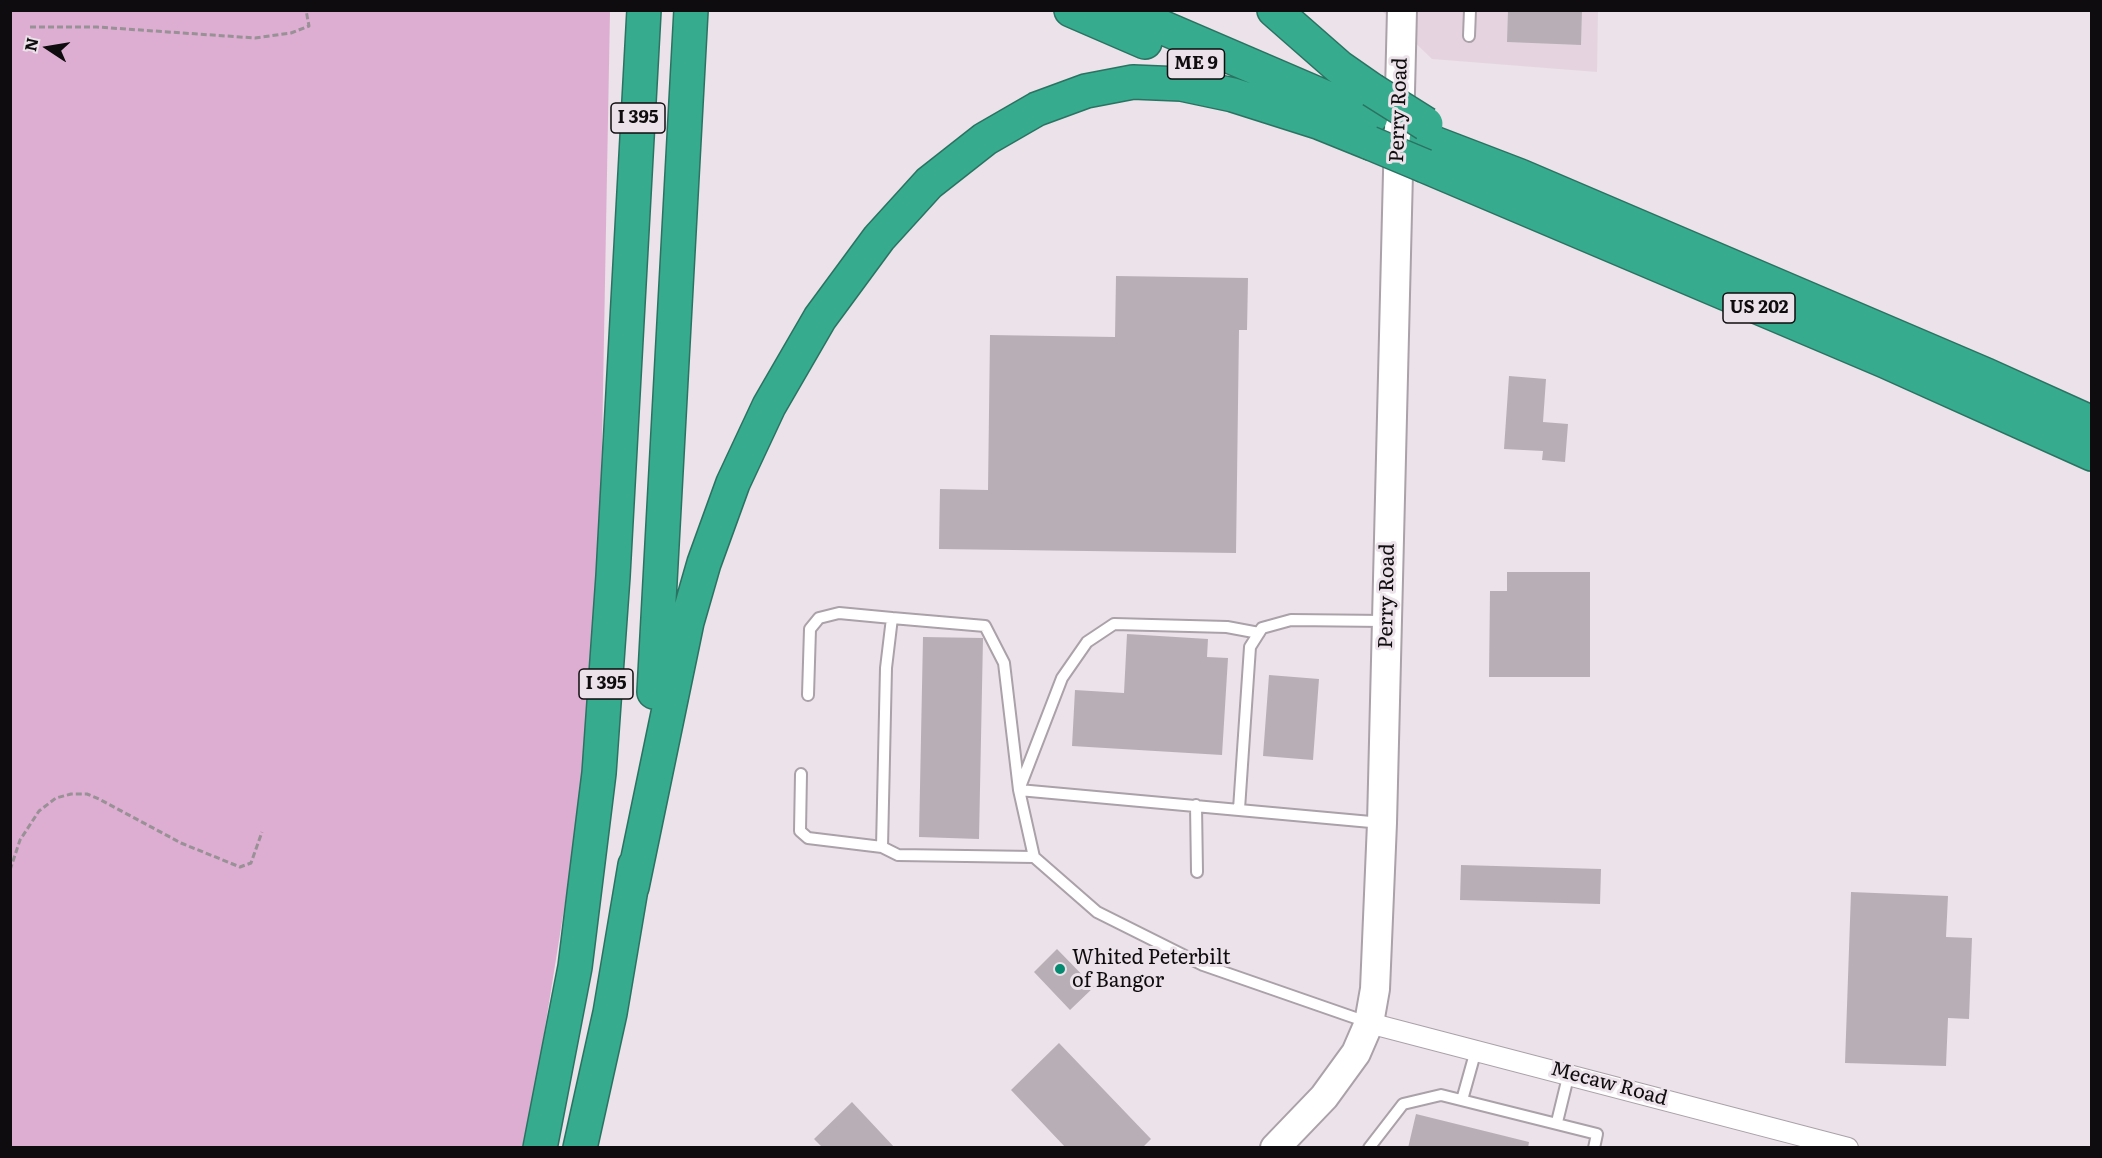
<!DOCTYPE html>
<html>
<head>
<meta charset="utf-8">
<style>
  body { margin:0 }
  #map { position:relative; width:2102px; height:1158px; overflow:hidden; background:#ece2e9; font-family:Literata,serif }
  canvas { display:block }
  .frame { position:absolute; inset:0; border:12px solid #0f0c0f; pointer-events:none }
  .north { position:absolute; left:18px; top:18px; width:60px; height:60px; -webkit-text-stroke:4px #ece2e9; paint-order:stroke; rotate:282deg; font-size:16px; font-weight:700; line-height:24px; text-align:center; color:#0f0c0f }
  .north::after { content:''; display:block; margin:auto; width:21px; height:27px; background:#0f0c0f; clip-path:polygon(50% 0,100% 100%,50% 72%,0 100%) }
</style>
</head>
<body>
<div id="map">
<canvas width="2102" height="1158"></canvas>
<div class="frame"></div>
<div class="north">N</div>
</div>
<script>
const c = document.querySelector('canvas').getContext('2d');
c.lineJoin = 'round';
function paint(path, color) { c.fillStyle = color; c.fill(path, 'evenodd'); }
const shape = rows => new Path2D(rows.map(r => 'M' + r).join(''));
function stroke(path, color, width, dash) { c.strokeStyle = color; c.lineWidth = width; c.lineCap = dash ? 'butt' : 'round'; c.setLineDash(dash || []); c.stroke(path); }
function write(font, color, halo, rows, align = 'center') {
  c.font = font + ' Literata,serif'; c.lineWidth = 6; c.setLineDash([]); c.textBaseline = 'middle'; c.strokeStyle = halo; c.fillStyle = color; for (const [text, x, y, turn = 0] of rows) {
    c.save(); c.translate(x, y); c.rotate((+turn || 0) * Math.PI / 180); c.textAlign = isNaN(turn) ? turn : align; if (halo) c.strokeText(text, 0, 0); c.fillText(text, 0, 0); c.restore();
  }
}
paint(shape([
  [1382,11,1598,11,1597,72,1432,59]
]), '#e5d4e0');
paint(shape([
  [11,11,610,11,599,607,592,706,573,853,535,1090,522,1147,11,1147]
]), '#ddaed2');
paint(shape([
  [1508,10,1582,10,1581,45,1507,42],
  [1116,276,1248,278,1247,330,1239,330,1236,553,939,549,940,489,988,490,990,335,1115,337],
  [1509,376,1546,379,1543,422,1568,424,1565,462,1542,460,1543,451,1504,449],
  [1507,572,1590,572,1590,677,1489,677,1490,591,1507,591],
  [1127,634,1208,639,1207,657,1228,658,1222,755,1072,746,1075,690,1124,693],
  [923,637,983,638,979,839,919,837],
  [1269,675,1319,679,1313,760,1263,756],
  [1461,865,1601,869,1600,904,1460,900],
  [1851,892,1948,896,1946,937,1972,938,1969,1019,1948,1018,1946,1066,1845,1063],
  [1057,949,1094,987,1070,1010,1034,972],
  [1059,1043,1151,1139,1142,1148,1066,1148,1011,1090],
  [852,1102,895,1148,823,1148,814,1139],
  [1416,1114,1529,1142,1528,1148,1408,1148]
]), '#b8afb6');
const lane = shape([
  [1469,36,1470,10],
  [808,695,810,629,819,618,839,613,892,618],
  [801,774,800,831,808,838,882,847],
  [1020,787,1062,678,1087,642,1114,624,1227,627,1259,633],
  [1019,790,1004,663,985,626,892,618,886,668,882,847,898,855,1034,857],
  [1196,805,1197,872],
  [1239,809,1250,647,1262,628,1291,620,1385,621],
  [1367,1022,1203,965,1097,912,1034,857,1019,790,1382,823],
  [1462,1100,1476,1050],
  [1557,1122,1569,1073],
  [1369,1148,1403,1104,1441,1095,1597,1134,1594,1148]
]);
const street = shape([
  [1369,1023,1848,1148]
]);
const secondary = shape([
  [1275,1148,1324,1097,1356,1053,1369,1023,1375,989,1382,823,1402,10]
]);
const highway = shape([
  [1071,10,1145,42],
  [1122,10,1371,117],
  [1274,10,1339,67,1372,90],
  [1426,140,1520,176,1986,375,2092,423],
  [1425,166,1885,361,2092,454],
  [654,692,691,10],
  [632,887,687,622,704,563,733,483,769,406,820,318,879,238,929,183,985,139,1037,109,1086,91,1133,82,1181,84,1233,95,1318,122,1370,143],
  [540,1148,575,967,599,773,613,576,644,10],
  [580,1148,610,1013,635,865]
]);
stroke(lane, '#aba1a8', 14);
stroke(street, '#aba1a8', 22);
stroke(secondary, '#aba1a8', 32);
stroke(highway, '#297362', 36);
stroke(shape([
  [30,27,97,27,255,38,291,33,309,26,306,10],
  [10,870,20,840,39,811,56,798,71,794,87,794,99,799,181,843,240,867,251,863,262,832]
]), '#989196', 3, [6, 3]);
stroke(lane, '#fff', 10);
stroke(street, '#fff', 20);
stroke(secondary, '#fff', 28);
stroke(highway, '#37ab8e', 33);
const highwayBridge = shape([
  [1372,90,1426,124],
  [1370,143,1425,166]
]);
stroke(highwayBridge, '#297362', 36, []);
stroke(highwayBridge, '#37ab8e', 33);
for (const [x, y, r, color] of [
  [1060,969,6,"#038a70"]
]) { const dot = new Path2D(); dot.arc(x, y, r, 0, 2 * Math.PI); c.fillStyle = color; c.fill(dot); stroke(dot, '#ece2e9', 2); }
for (const [x, y, w] of [
  [1196,64,57],
  [638,118,54],
  [1759,308,72],
  [606,684,54]
]) { const box = new Path2D(); box.roundRect(x - w / 2, y - 15, w, 30, 4.5); c.fillStyle = '#ece2e9'; c.fill(box); stroke(box, '#0f0c0f', 1.5); }
write('bold 18px', '#0f0c0f', null, [
  ["ME 9",1196,64],
  ["I 395",638,118],
  ["US 202",1759,308],
  ["I 395",606,684]
]);
write('20px', '#0f0c0f', '#ece2e9', [
  ["Perry Road",1399,110,-88],
  ["Perry Road",1387,596,-89],
  ["Mecaw Road",1609,1084,15]
]);
write('20px', '#0f0c0f', '#ece2e9', [
  ["Whited Peterbilt",1072,958],
  ["of Bangor",1072,981]
], 'left');
</script>
</body>
</html>
